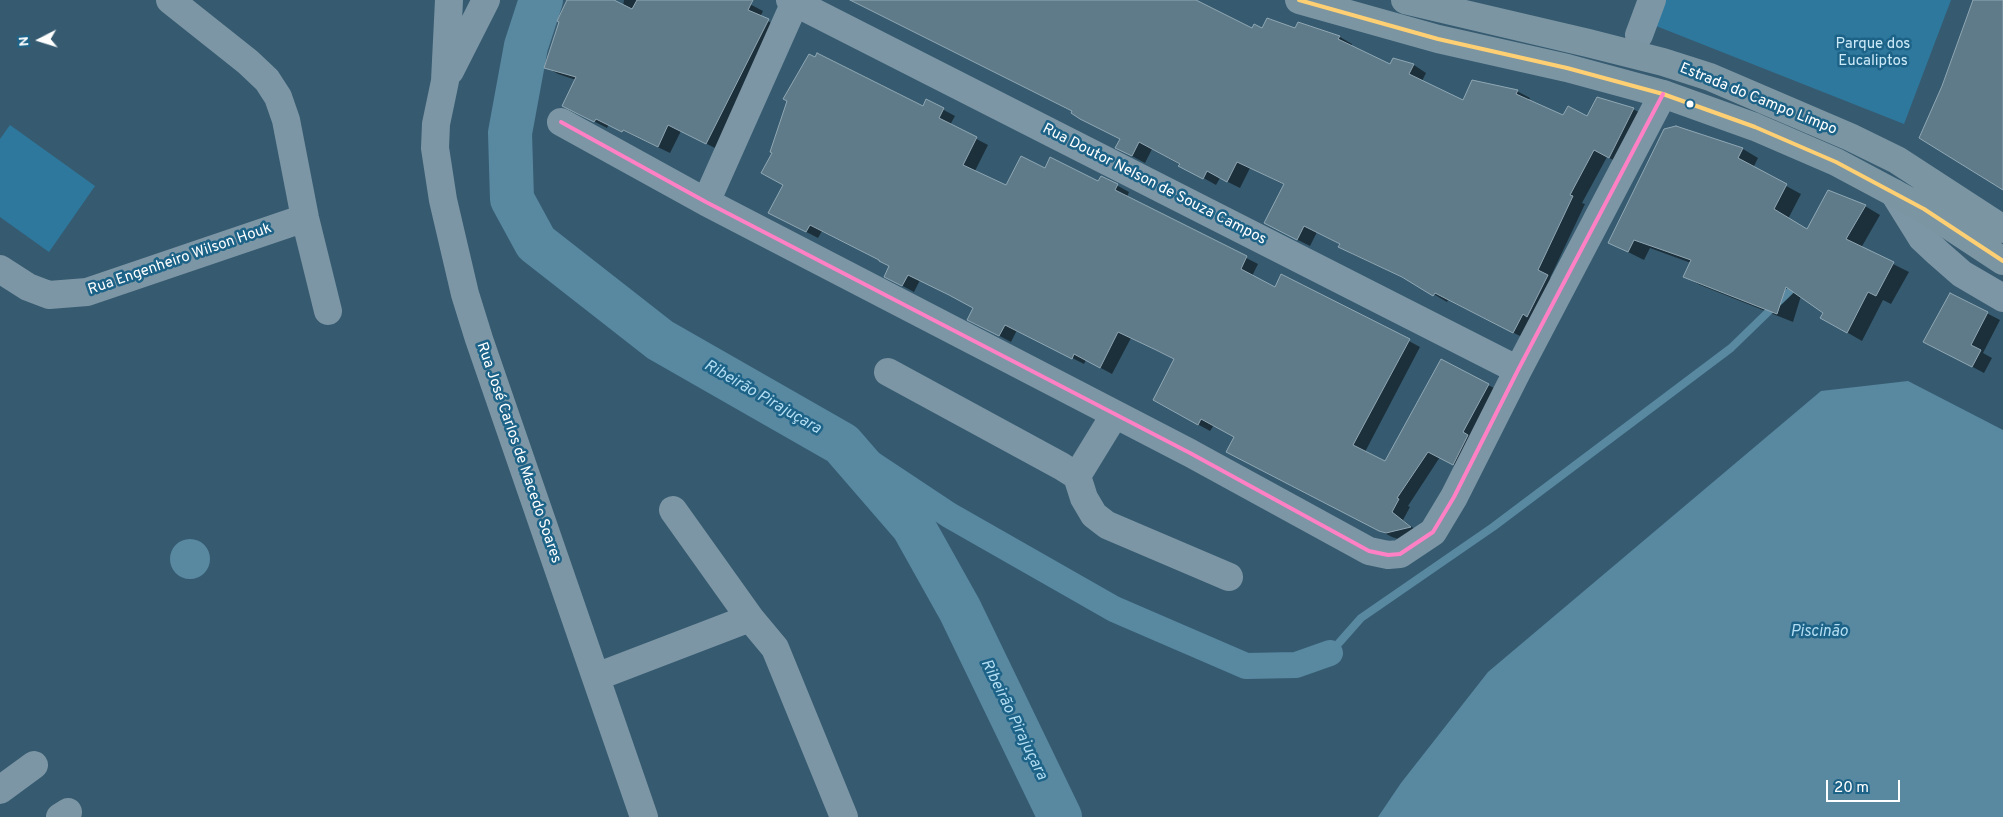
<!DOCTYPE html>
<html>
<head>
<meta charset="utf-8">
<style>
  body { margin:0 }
  #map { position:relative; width:2003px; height:817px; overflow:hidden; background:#365b70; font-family:Overpass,sans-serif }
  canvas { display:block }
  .north { position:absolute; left:15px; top:15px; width:50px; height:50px; -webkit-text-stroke:4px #1d6388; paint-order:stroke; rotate:265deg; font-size:14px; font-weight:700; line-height:20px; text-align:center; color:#fff }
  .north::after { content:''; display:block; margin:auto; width:18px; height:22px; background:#fff; clip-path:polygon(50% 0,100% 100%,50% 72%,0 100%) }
  .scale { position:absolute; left:1826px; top:780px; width:74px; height:22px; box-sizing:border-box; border:2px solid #fff; border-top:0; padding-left:6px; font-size:15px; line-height:18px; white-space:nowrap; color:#fff; -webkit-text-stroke:4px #1d6388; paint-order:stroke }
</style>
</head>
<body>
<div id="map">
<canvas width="2003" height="817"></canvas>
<div class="north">N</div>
<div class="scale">20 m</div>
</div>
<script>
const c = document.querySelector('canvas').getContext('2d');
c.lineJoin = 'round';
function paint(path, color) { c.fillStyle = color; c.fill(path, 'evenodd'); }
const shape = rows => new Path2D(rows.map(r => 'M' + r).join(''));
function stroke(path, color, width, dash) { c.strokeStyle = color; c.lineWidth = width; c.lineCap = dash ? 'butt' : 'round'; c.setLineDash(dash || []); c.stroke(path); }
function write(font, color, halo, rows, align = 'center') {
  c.font = font + ' Overpass,sans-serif'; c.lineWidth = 5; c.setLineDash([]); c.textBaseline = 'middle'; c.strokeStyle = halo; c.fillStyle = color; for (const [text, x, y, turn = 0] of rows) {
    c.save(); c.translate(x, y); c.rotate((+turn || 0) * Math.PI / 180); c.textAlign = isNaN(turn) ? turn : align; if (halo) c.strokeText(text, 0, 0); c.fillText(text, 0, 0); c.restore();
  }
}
paint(shape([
  [1654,0,1951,0,1904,124,1646,22],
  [10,125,95,186,49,252,0,217,0,139]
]), '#2f789d');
paint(shape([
  [1908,381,2003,430,2003,817,1378,817,1401,783,1488,672,1821,391],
  '170 559a20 20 0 1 1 40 0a20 20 0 1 1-40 0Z'
]), '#5988a1');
paint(shape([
  [569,0,611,0,623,6,624,0,742,0,763,11,760,17,781,28,719,150,681,131,670,153,609,124,607,128,564,106,576,80,558,74,546,67],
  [851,0,1195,0,1252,30,1295,29,1298,23,1340,37,1352,44,1351,47,1390,66,1394,59,1414,65,1426,73,1422,81,1464,102,1517,91,1530,98,1529,100,1564,117,1588,117,1633,109,1646,116,1622,164,1607,157,1582,203,1585,204,1550,278,1560,284,1526,339,1448,300,1447,302,1415,283,1352,254,1340,247,1341,245,1317,232,1310,246,1278,230,1285,185,1250,168,1240,188,1220,178,1216,185,1152,149,1145,163,1130,155,1121,139,1073,111],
  [927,101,955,116,950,125,988,145,975,171,1007,186,1045,170,1099,183,1102,177,1129,192,1127,197,1258,264,1252,276,1275,288,1409,341,1420,347,1365,452,1385,463,1488,385,1500,391,1465,470,1440,457,1408,506,1410,507,1403,520,1421,534,1398,539,1392,537,1239,458,1236,437,1214,425,1210,431,1166,407,1176,360,1131,338,1112,374,1086,360,1084,364,1017,330,1011,342,981,326,975,308,962,301,920,280,914,292,897,283,890,266,881,260,822,231,818,238,781,219,924,107],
  [1676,127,1743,149,1758,158,1753,168,1801,194,1788,219,1807,230,1865,206,1880,215,1861,248,1909,272,1891,304,1883,300,1862,341,1822,318,1824,313,1801,296,1793,322,1700,285,1685,277,1691,263,1650,248,1644,260,1610,243],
  [1950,294,2000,320,1983,353,1992,358,1984,373,1937,348]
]), '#0007');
stroke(shape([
  [1330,653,1361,618,1493,527,1731,348,1798,283]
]), '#5988a1', 8);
stroke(shape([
  [842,444,949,515,1114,609,1246,666,1296,665,1330,653]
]), '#5988a1', 26);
stroke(shape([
  [541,0,526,46,510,133,512,199,536,243,660,340,842,444,913,526,960,610,1060,817]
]), '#5988a1', 44);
const building = shape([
  [567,0,614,0,632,9,637,0,753,0,748,10,769,19,706,144,668,125,658,147,623,130,622,132,596,119,594,122,562,106,576,77,544,68,559,22,557,21,567,0],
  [850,0,1196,0,1252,28,1254,24,1262,28,1267,18,1295,28,1298,22,1340,36,1338,39,1390,64,1393,58,1414,64,1409,74,1463,100,1472,80,1518,90,1516,94,1563,115,1568,106,1587,116,1597,97,1634,108,1609,158,1594,150,1570,195,1573,196,1538,270,1548,275,1527,317,1523,314,1513,333,1435,293,1433,296,1402,277,1338,247,1340,244,1304,226,1297,240,1264,223,1284,184,1237,162,1227,182,1207,171,1203,179,1178,166,1180,164,1139,142,1132,156,1115,148,1120,139,1080,119,1071,113,1072,111,850,0],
  [1973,0,2003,0,2003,190,1919,138,1942,86,1973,0],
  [817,53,923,106,926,99,944,108,939,118,977,137,963,165,1006,185,1021,156,1045,168,1050,157,1098,181,1101,176,1118,184,1115,190,1247,256,1241,269,1275,287,1281,274,1410,339,1353,445,1385,461,1441,359,1489,384,1463,432,1468,435,1453,465,1428,452,1397,498,1399,499,1392,512,1411,527,1386,533,1379,531,1226,452,1234,437,1201,419,1198,425,1153,400,1174,359,1156,350,1118,332,1100,368,1074,354,1072,359,1005,325,999,336,967,320,973,308,949,295,908,275,902,286,884,277,889,266,879,261,879,260,810,225,806,232,768,213,783,185,761,173,772,153,770,152,787,101,783,99,809,54,815,57,817,53],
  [1676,126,1743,148,1738,158,1787,184,1774,209,1807,229,1828,190,1866,205,1846,239,1894,262,1876,296,1868,292,1847,333,1820,318,1823,313,1786,287,1777,314,1683,277,1691,260,1634,240,1628,252,1608,243,1664,129,1676,126],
  [1950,293,1988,312,1971,345,1981,350,1972,367,1923,342,1950,293]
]);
paint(building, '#5f7b8a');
stroke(building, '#90a7b3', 1);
stroke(shape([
  [170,0,248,62,267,80,278,97,286,120,305,218,328,311],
  [449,0,445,81,436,124,435,148,443,200,465,294,479,339,644,817],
  [790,0,1518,370],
  [1639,35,1652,0],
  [450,71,486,0],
  [561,122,706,202,1190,453,1369,551,1388,555,1400,554,1433,532,1454,497,1518,370,1663,94],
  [1894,193,1922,238,1938,253,1962,274,2003,298],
  [706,202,796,0],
  [0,269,28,287,49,295,87,292,305,218],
  [888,372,1061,466,1077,476,1115,414],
  [1077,476,1084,498,1094,515,1107,525,1229,577],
  [750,618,775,648,844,817],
  [596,677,750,618,673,510],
  [0,790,34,765],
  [60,817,68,812]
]), '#7d96a5', 28);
stroke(shape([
  [1299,0,1438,39,1567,68,1663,94,1755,127,1836,162,1924,209,2003,261],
  [1405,0,1588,43,1663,62,1710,77,1850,137,1897,160,2003,229]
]), '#7c95a3', 28);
stroke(shape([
  [1299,0,1438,39,1567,68,1663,94,1755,127,1836,162,1924,209,2003,261]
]), '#fed073', 4);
stroke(shape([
  [561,122,706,202,1190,453,1369,551,1388,555,1400,554,1433,532,1454,497,1518,370,1663,94]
]), '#ff80c5', 4);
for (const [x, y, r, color] of [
  [1690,104,4.5,"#fff"]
]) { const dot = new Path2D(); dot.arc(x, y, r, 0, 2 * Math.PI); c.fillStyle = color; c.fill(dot); stroke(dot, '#1d6388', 2); }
write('15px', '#cceaf8', '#1d6388', [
  ["Parque dos",1873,45],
  ["Eucaliptos",1873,62]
]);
write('15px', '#fff', '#1d6388', [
  ["Estrada do Campo Limpo",1758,100,22],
  ["Rua Doutor Nelson de Souza Campos",1154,185,27],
  ["Rua Engenheiro Wilson Houk",180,260,-19],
  ["Rua José Carlos de Macedo Soares",518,453,71]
]);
write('italic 16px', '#b3def3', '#1d6388', [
  ["Ribeirão Pirajuçara",762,398,30],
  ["Piscinão",1819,633],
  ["Ribeirão Pirajuçara",1013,720,64]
]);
</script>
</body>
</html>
